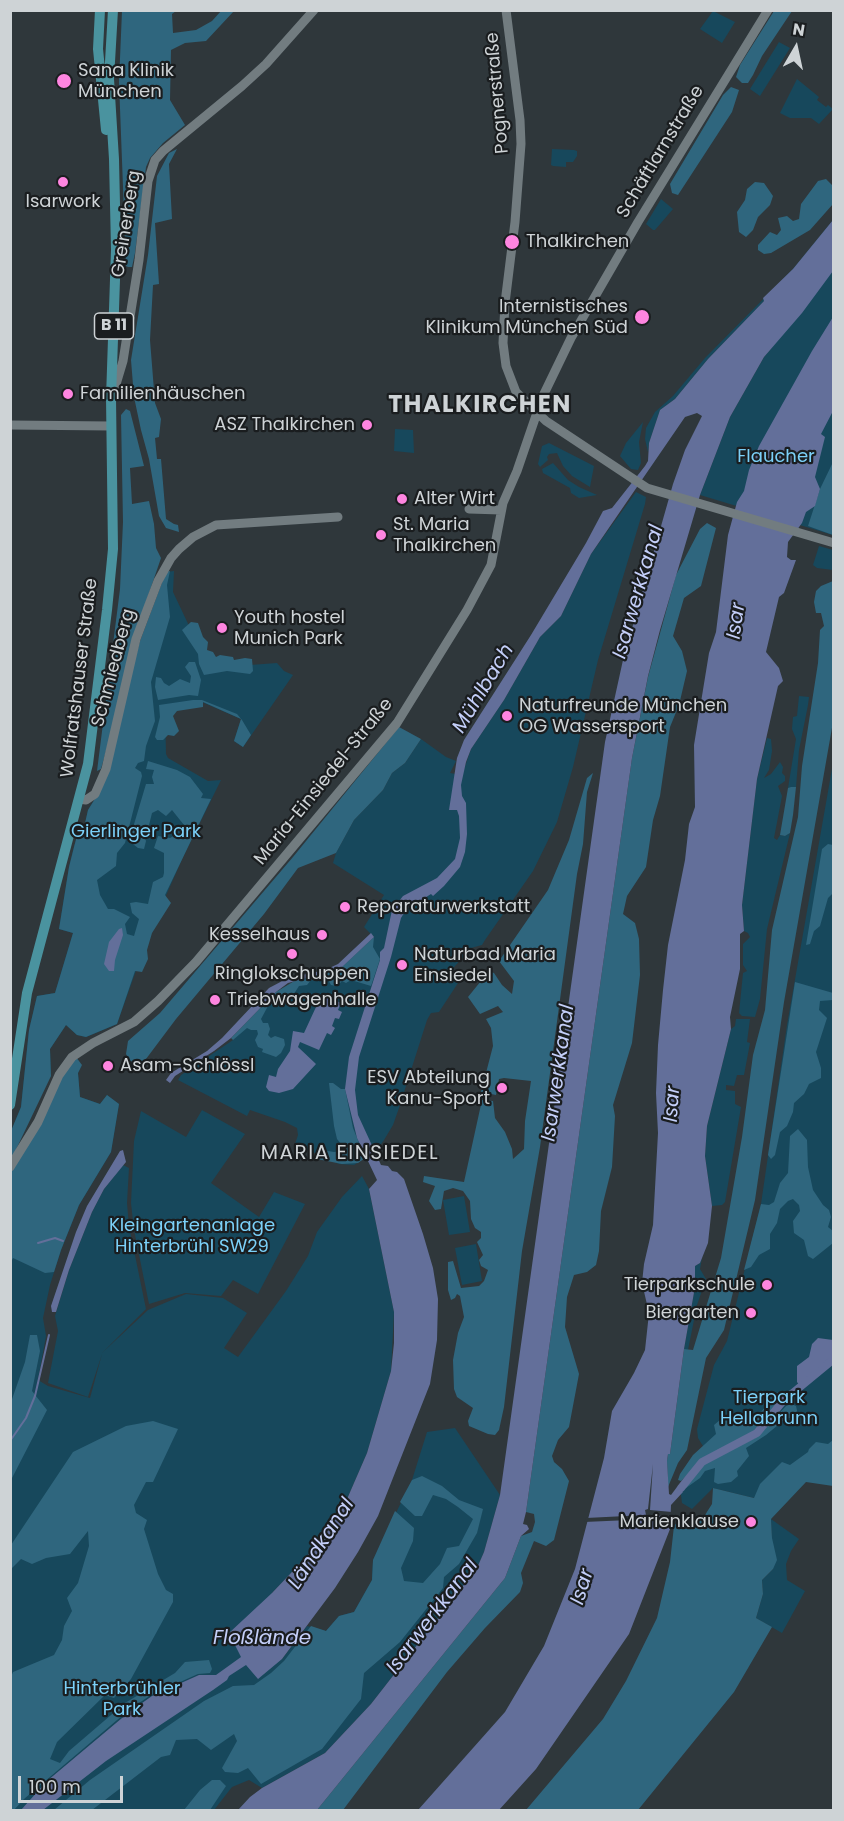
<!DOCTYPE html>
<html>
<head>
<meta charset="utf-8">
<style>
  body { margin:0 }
  #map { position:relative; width:844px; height:1821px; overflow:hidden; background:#2f373b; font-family:Poppins,sans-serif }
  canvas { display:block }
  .frame { position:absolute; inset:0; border:12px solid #ced3d6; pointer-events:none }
  .north { position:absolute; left:766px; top:18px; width:60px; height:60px; -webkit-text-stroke:4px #1a1d1f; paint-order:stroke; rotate:9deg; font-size:16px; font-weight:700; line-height:24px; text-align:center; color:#ced3d6 }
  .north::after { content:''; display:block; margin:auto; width:21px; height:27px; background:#ced3d6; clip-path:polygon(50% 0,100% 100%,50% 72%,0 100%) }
  .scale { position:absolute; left:18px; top:1776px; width:105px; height:27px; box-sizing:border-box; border:3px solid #ced3d6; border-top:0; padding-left:8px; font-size:18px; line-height:21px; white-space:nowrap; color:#ced3d6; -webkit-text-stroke:4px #1a1d1f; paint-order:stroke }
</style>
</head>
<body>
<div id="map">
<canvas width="844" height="1821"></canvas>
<div class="frame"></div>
<div class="north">N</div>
<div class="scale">100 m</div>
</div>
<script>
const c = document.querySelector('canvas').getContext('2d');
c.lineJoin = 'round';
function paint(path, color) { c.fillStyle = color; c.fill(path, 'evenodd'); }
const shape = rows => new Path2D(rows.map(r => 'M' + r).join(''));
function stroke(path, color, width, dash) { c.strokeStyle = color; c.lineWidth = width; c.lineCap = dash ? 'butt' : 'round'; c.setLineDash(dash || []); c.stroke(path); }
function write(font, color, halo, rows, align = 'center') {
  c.font = font + ' Poppins,sans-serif'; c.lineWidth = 4.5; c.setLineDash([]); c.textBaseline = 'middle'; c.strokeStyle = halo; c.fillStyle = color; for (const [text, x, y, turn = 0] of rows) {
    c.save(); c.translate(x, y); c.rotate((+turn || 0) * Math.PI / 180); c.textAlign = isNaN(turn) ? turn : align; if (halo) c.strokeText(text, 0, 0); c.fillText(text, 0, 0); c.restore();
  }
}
paint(shape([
  [713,11,735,22,722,43,700,29],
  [779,42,790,48,760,96,750,89],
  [797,79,819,97,817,100,826,107,828,105,833,109,819,124,811,118,790,118,780,113],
  [552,149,574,150,577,151,577,156,573,162,566,162,566,167,553,166,551,165],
  [661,199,673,209,655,230,653,230,646,224],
  [833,220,833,535,700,495,730,417,764,357,790,325,764,301,708,359,675,399,660,410,649,443,648,452,645,439,646,428,655,412,673,396,705,358,793,269],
  [643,422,639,442,641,463,638,470,631,469,620,456,626,443],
  [395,429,413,430,414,453,394,451],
  [549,443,594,466,590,487,572,476,563,466,557,453,549,454,547,457,548,460,540,467,538,464,542,446],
  [553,463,568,480,579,487,597,495,579,498,571,493,570,488,543,473,542,469],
  [636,492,646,497,645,504,598,660,573,767,557,822,533,871,485,940,482,945,471,948,448,974,458,983,439,1012,431,1013,427,1020,399,1108,393,1125,384,1140,377,1150,354,1165,339,1164,295,1144,298,1135,297,1128,285,1122,250,1110,247,1116,178,1080,181,1075,233,1040,289,985,333,974,374,937,364,927,384,895,333,863,336,853,354,820,383,790,392,773,405,763,421,739,446,757,456,761,450,773,462,775,471,749,504,700,540,637,561,616,591,554],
  [819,546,833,550,833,570,817,568,813,565],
  [174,571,173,592,209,668,277,663,284,671,293,675,243,747,234,741,241,719,202,702,165,710,166,754,168,758,208,781,221,780,183,857,149,934,117,1024,86,1037,77,1035,66,1025,50,1049,51,1076,11,1131,21,1107,29,1030,37,996,55,993,73,933,59,929,69,867,74,847,78,832,83,832,88,810,98,794,166,572],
  [799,696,809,697,808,705,799,750,796,787,788,788,796,739,792,729,793,717,797,716],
  [767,738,771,739,772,751,769,770,764,778,771,774,780,762,783,767,782,773,785,776,785,781,778,786,782,796,774,838,777,840,780,835,785,836,790,833,767,929,760,999,755,1017,742,1016,739,1013,743,973,747,971,743,965,743,944,750,937,748,933,744,931,742,905,757,779],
  [833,763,833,1441,754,1498,713,1488,692,1509,682,1503,680,1488,698,1458,706,1451,698,1438,697,1429,714,1365,727,1341,761,1204,787,1025],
  [736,1019,750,1019,747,1042,750,1043,744,1075,737,1075,734,1086,726,1085,726,1090,735,1091,735,1104,741,1107,725,1202,722,1205,712,1206,705,1156,707,1126,731,1029,735,1026],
  [82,1065,78,1073,80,1097,100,1104,107,1095,119,1104,111,1152,79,1205,61,1250,50,1285,43,1318,46,1336,38,1380,48,1386,90,1398,102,1354,88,1397,48,1383,58,1331,55,1316,69,1270,92,1212,104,1189,123,1165,129,1168,127,1203,129,1226,146,1309,102,1353,148,1310,186,1294,223,1298,247,1313,224,1348,238,1357,286,1291,308,1256,317,1232,342,1197,362,1176,369,1189,394,1312,391,1371,367,1453,344,1506,308,1555,272,1593,282,1659,307,1626,326,1631,339,1616,354,1612,372,1580,373,1560,412,1480,427,1432,455,1428,500,1495,484,1552,477,1568,371,1704,325,1753,262,1788,249,1780,232,1787,214,1810,11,1810,11,1172],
  [202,1110,245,1134,211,1183,259,1217,274,1192,305,1204,258,1294,233,1280,221,1296,185,1293,149,1304,134,1230,131,1203,134,1141,141,1111,186,1137],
  [464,1196,470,1232,449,1235,443,1200],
  [476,1244,482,1281,462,1285,455,1248],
  [702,1258,700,1269,706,1279,697,1305,688,1350,684,1349,695,1287,695,1266,700,1263],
  [771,1519,799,1539,791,1551,786,1564,787,1580,805,1591,782,1633,756,1618,763,1594,762,1580,773,1569]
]), '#17485c');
paint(shape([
  [122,11,176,11,172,14,173,33,196,30,212,21,221,11,234,11,206,41,185,43,171,50,170,100,185,125,163,143,150,158,146,167,135,253,132,267,128,267,126,266,119,82],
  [774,11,792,11,762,56,753,75,748,83,742,83,736,77,740,65],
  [731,87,739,90,732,112,678,195,672,193,670,184,723,95],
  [177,149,169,164,172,219,155,223,159,284,153,285,150,340,155,403,161,419,159,437,155,438,157,459,161,459,166,519,174,524,178,525,179,532,166,528,159,516,149,459,141,430,134,397,131,360,148,255,157,176,169,153],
  [826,179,833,186,833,204,810,230,771,253,764,254,758,250,758,245,770,232,777,235,781,230,778,218,787,216,793,221,799,219,801,204,818,181],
  [755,182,764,183,773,196,770,205,758,217,753,230,746,237,739,232,737,212,745,200,747,189],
  [126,409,130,411,144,466,130,468,132,504,149,501,154,524,156,548,161,558,131,646,109,740,101,769,97,771,120,589,123,522,121,415],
  [833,462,833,535,808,526,820,489],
  [707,523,716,528,701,586,684,598,673,636,682,651,687,671,679,705,670,727,660,796,653,820,646,867,627,896,623,914,635,923,639,939,640,975,632,1043,613,1105,615,1116,612,1167,601,1211,599,1251,596,1265,587,1272,574,1275,567,1297,565,1327,579,1374,569,1427,558,1440,552,1456,554,1462,562,1469,569,1481,554,1540,546,1546,534,1541,521,1573,523,1583,520,1592,485,1628,447,1672,343,1810,317,1810,505,1578,521,1536,532,1532,535,1522,534,1514,526,1512,632,758,648,677,676,575,700,529],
  [170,571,167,585,170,617,151,682,155,721,146,746,144,761,138,763,135,768,141,772,142,776,125,843,117,853,116,866,97,880,100,895,108,909,114,909,130,917,125,924,127,934,134,936,139,919,132,913,130,903,136,902,148,904,153,882,163,877,164,873,164,853,154,848,158,836,170,838,181,832,184,825,172,810,166,816,158,810,152,813,149,825,144,835,146,841,144,849,138,848,129,841,146,784,154,784,152,777,154,770,146,769,148,761,177,770,190,777,203,794,201,798,211,799,165,895,171,903,152,933,147,950,148,959,142,972,135,971,117,1024,86,1037,77,1035,66,1025,50,1049,51,1076,11,1160,11,1131,21,1107,29,1030,37,996,55,993,73,933,59,929,69,867,74,847,78,832,83,832,88,810,98,794,140,641,166,572],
  [833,581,833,722,784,1002,755,1200,724,1330,706,1358,687,1450,678,1463,668,1487,667,1461,668,1454,670,1454,684,1349,693,1350,721,1258,742,1137,753,1055,765,1010,772,930,798,817,802,766,818,663,820,630,824,626,821,613,816,613,814,602,816,591,821,586],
  [191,622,198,623,203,637,208,642,207,650,213,652,216,657,220,655,233,657,234,660,245,658,252,659,253,671,250,674,227,671,204,675,199,664,198,654,182,630],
  [189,662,195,662,201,680,198,696,189,695,158,700,155,687,156,677,161,678,164,683,169,686,180,679,190,683,191,676,185,667],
  [193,700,202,700,237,714,242,720,251,735,243,747,234,741,241,719,203,702,203,707,177,711,173,716,179,731,174,736,168,735,163,740,157,740,155,737,160,717,159,705],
  [399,727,421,739,405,763,392,773,383,790,354,820,336,853,298,868,264,914,176,1019,143,1063,140,1066,129,1060,126,1054,128,1041,160,1013,293,857],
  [593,773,587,792,583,844,577,874,540,1147,522,1251,504,1407,499,1430,495,1435,488,1434,469,1426,468,1421,473,1408,457,1397,454,1389,453,1360,458,1333,464,1317,460,1296,457,1294,455,1298,451,1300,448,1290,448,1262,453,1261,461,1288,479,1286,484,1281,488,1270,481,1266,479,1260,483,1255,477,1242,481,1238,481,1232,475,1228,471,1219,470,1201,463,1191,453,1188,444,1191,441,1209,435,1210,429,1201,435,1186,423,1182,424,1176,464,1182,482,1100,493,1101,495,1118,505,1132,512,1149,513,1159,524,1149,525,1121,531,1081,504,1078,499,1079,496,1095,481,1092,493,1046,491,1028,486,1019,503,1012,498,1006,480,1014,468,997,489,971,494,973,502,985,512,994,514,981,499,961,548,890,569,840,587,778],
  [791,787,796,787,793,815,790,833,785,836,780,835,788,788],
  [828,844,833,845,833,893,828,898,820,926,814,931,810,944,806,945,822,849],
  [374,937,373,947,380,959,371,986,351,980,346,983,342,981,337,986,331,985,327,978,317,981,311,980,307,985,299,986,288,1003,273,1004,268,1006,261,1019,263,1023,268,1023,270,1029,268,1035,271,1038,275,1036,284,1039,285,1045,281,1053,276,1057,262,1052,263,1049,258,1047,255,1040,258,1034,257,1030,251,1030,247,1028,233,1040,231,1038,276,992,296,980,340,969],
  [795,982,833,993,833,1000,820,1001,819,1010,827,1018,816,1052,821,1068,821,1078,809,1084,804,1094,794,1103,793,1112,787,1126,780,1132,775,1155,771,1159,768,1155],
  [76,1057,82,1065,78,1073,80,1097,100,1104,107,1095,119,1104,111,1152,79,1205,61,1250,54,1272,45,1273,13,1258,11,1262,11,1172,61,1078],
  [329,1083,333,1083,341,1089,345,1089,353,1128,365,1158,358,1163,342,1164,317,1159,322,1150,334,1152,343,1151,345,1149,337,1139,334,1126],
  [798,1129,807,1140,808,1167,813,1190,823,1205,829,1210,831,1217,828,1227,833,1231,833,1243,813,1259,808,1256,804,1240,794,1233,793,1221,800,1211,799,1205,793,1199,788,1201,780,1209,777,1223,770,1234,770,1249,759,1255,751,1267,744,1270,761,1204,769,1205,774,1202,780,1183,788,1173,790,1136],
  [30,1335,37,1335,40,1351,32,1391,47,1410,11,1480,11,1402,25,1362],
  [778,1392,783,1393,783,1397,754,1432,700,1461,694,1469,681,1481,678,1480,680,1474,693,1455,716,1434,714,1425,720,1420,731,1420,740,1416,751,1416,760,1413],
  [789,1403,796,1406,798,1415,784,1420,766,1435,746,1448,749,1456,737,1471,738,1476,731,1482,718,1484,714,1482,715,1468,705,1471,700,1478,686,1488,685,1485,703,1464,755,1438],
  [153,1421,178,1429,153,1482,146,1482,134,1505,136,1513,147,1520,144,1529,158,1574,166,1590,173,1594,173,1602,131,1679,114,1698,105,1695,57,1742,50,1759,60,1763,69,1751,125,1703,175,1673,185,1662,209,1660,212,1669,210,1673,198,1674,151,1695,130,1709,24,1799,14,1810,11,1810,11,1677,13,1672,54,1655,62,1640,64,1626,72,1611,67,1598,78,1583,89,1546,88,1531,70,1554,46,1558,32,1564,21,1559,11,1569,11,1545,73,1452,126,1426],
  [833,1440,833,1486,806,1482,771,1519,772,1538,777,1560,773,1569,762,1580,763,1594,756,1618,772,1627,734,1692,638,1810,526,1810,603,1719,626,1681,657,1618,670,1562,674,1526,680,1519,689,1525,705,1515,712,1504,713,1488,754,1498,760,1484,782,1462,790,1465,808,1452,809,1449,816,1442,828,1444],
  [422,1476,442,1486,459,1500,483,1509,477,1533,459,1564,444,1577,443,1588,400,1642,364,1673,361,1699,322,1749,261,1784,248,1768,238,1773,225,1772,222,1768,237,1741,234,1734,211,1750,197,1739,176,1740,170,1755,161,1757,92,1810,54,1810,90,1780,204,1701,233,1686,254,1685,271,1673,284,1661,311,1626,326,1631,339,1616,354,1612,372,1580,373,1560,395,1511,414,1528,413,1541,401,1568,404,1581,423,1583,440,1564,447,1548,459,1546,473,1519,458,1507,446,1499,433,1495,422,1516,415,1516,400,1502,412,1480],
  [212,1780,220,1780,226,1786,210,1810,184,1810,200,1790]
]), '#2f667e');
paint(shape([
  [833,220,833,271,802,313,764,357,730,417,700,495,660,630,648,676,632,758,526,1512,523,1524,527,1525,529,1529,521,1536,505,1578,317,1810,238,1810,250,1797,262,1788,325,1753,371,1704,477,1568,484,1552,500,1495,605,742,623,660,673,484,685,450,702,416,697,413,685,417,591,554,561,616,540,637,504,700,471,749,466,762,461,785,462,796,466,803,467,834,465,852,460,867,444,886,433,896,431,894,412,906,407,908,401,918,391,957,359,1057,355,1090,358,1115,381,1165,388,1166,392,1171,397,1172,404,1179,423,1234,433,1268,438,1299,437,1340,430,1384,378,1516,358,1552,335,1588,282,1659,258,1679,246,1665,229,1676,227,1680,213,1690,106,1761,43,1810,21,1810,47,1781,128,1713,152,1696,199,1675,216,1675,241,1657,229,1633,272,1593,308,1555,344,1506,367,1453,391,1371,394,1343,394,1312,369,1189,377,1180,357,1138,345,1089,349,1057,380,960,380,952,384,948,392,910,403,896,437,878,455,859,460,838,459,816,457,810,449,810,457,758,464,740,531,635,586,543,603,511,612,508,645,466,648,461,649,443,660,410,675,399,708,359,764,301,763,298,793,269],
  [833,317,833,411,821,434,825,437,815,477,820,489,815,506,806,512,802,523,788,542,787,557,791,560,796,560,784,593,779,597,766,652,779,668,783,681,778,686,757,779,742,905,744,931,740,934,740,969,730,1017,731,1029,707,1126,705,1156,712,1206,708,1243,700,1263,695,1266,695,1287,684,1349,670,1454,668,1454,667,1461,669,1494,671,1495,677,1487,683,1492,671,1505,670,1529,629,1634,536,1769,499,1810,418,1810,505,1712,544,1646,575,1569,604,1458,612,1411,634,1373,645,1350,649,1313,642,1283,644,1264,653,1225,658,1133,656,1093,658,1045,663,990,668,945,685,860,689,824,695,807,694,745,709,653,716,632,728,535,737,502,744,491,749,470,759,446,812,351],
  [122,928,123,935,115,960,114,971,109,971,104,964,109,942,119,929],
  [371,933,374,937,340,969,288,983,276,992,231,1038,214,1051,175,1076,170,1083,166,1080,171,1073,207,1051,222,1038,269,988,288,978,325,970,338,964],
  [322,994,341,1003,338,1010,342,1012,339,1019,335,1018,332,1026,335,1028,331,1035,327,1033,319,1050,300,1042,298,1047,316,1064,293,1089,279,1093,269,1091,266,1087,269,1075,276,1077,278,1069,290,1051,293,1031,304,1033],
  [123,1150,126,1162,104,1189,92,1212,69,1270,56,1312,52,1312,51,1306,76,1232,87,1206,120,1151],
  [818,1338,833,1340,833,1359,800,1386,797,1382,797,1366,809,1357,812,1344]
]), '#636f9a');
paint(shape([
  [653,1464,650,1510,672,1512,672,1517,653,1515,652,1519,584,1522,586,1518,646,1515,645,1510,648,1509]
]), '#2f373b');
stroke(shape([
  [38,1243,55,1238,63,1241],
  [10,1441,26,1418,35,1396,49,1335]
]), '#636f9a', 2);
stroke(shape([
  [681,1488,702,1462,757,1433,783,1401,834,1359]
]), '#636f9a', 8);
stroke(shape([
  [506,10,520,120,521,144,515,222,505,303,503,343,506,366,516,392,546,421,647,488,834,543],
  [114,391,123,361,139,260,148,181,155,160,163,151,242,86,266,64,314,10],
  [10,425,111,426],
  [469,509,501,510],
  [79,799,86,800,95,794,106,769,136,639,158,581,171,558,179,549,193,537,216,525,338,517],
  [10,1167,38,1122,59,1075,72,1057,93,1043,134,1022,158,1001,196,962,397,723,467,610,491,565,503,503,517,471,542,398,571,338,638,222,768,10]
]), '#727c80', 9);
stroke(shape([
  [100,10,98,49,106,130],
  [10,1105,27,993,88,764,107,610,113,549,111,398,116,250,114,159,109,79,113,10]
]), '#4a939f', 10);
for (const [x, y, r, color] of [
  [64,81,8,"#fe85e0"],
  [63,182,6,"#fe85e0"],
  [512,242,8,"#fe85e0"],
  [642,317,8,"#fe85e0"],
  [68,394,6,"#fe85e0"],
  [367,425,6,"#fe85e0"],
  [402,499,6,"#fe85e0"],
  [381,535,6,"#fe85e0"],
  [222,628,6,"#fe85e0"],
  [507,716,6,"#fe85e0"],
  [345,907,6,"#fe85e0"],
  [322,935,6,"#fe85e0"],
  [292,954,6,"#fe85e0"],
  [402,965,6,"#fe85e0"],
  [215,1000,6,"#fe85e0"],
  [108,1066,6,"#fe85e0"],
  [502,1088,6,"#fe85e0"],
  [767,1285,6,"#fe85e0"],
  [751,1313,6,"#fe85e0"],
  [751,1522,6,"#fe85e0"]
]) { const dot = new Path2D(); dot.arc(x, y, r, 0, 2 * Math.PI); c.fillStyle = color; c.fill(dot); stroke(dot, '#1a1d1f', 2); }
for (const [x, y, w] of [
  [114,326,39]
]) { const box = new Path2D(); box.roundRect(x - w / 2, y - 13, w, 26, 4.5); c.fillStyle = '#1a1d1f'; c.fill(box); stroke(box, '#ced3d6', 1.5); }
write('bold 16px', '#ced3d6', null, [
  ["B 11",114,326]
]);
write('18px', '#ced3d6', '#1a1d1f', [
  ["Sana Klinik",78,71],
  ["München",78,92],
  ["Isarwork",63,202,"center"],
  ["Thalkirchen",526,242],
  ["Internistisches",628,307,"right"],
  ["Klinikum München Süd",628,328,"right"],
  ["Familienhäuschen",80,394],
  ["ASZ Thalkirchen",355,425,"right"],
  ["Alter Wirt",414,499],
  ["St. Maria",393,525],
  ["Thalkirchen",393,546],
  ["Youth hostel",234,618],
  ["Munich Park",234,639],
  ["Naturfreunde München",519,706],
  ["OG Wassersport",519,727],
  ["Reparaturwerkstatt",357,907],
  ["Kesselhaus",310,935,"right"],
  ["Naturbad Maria",414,955],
  ["Einsiedel",414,976],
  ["Ringlokschuppen",292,974,"center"],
  ["Triebwagenhalle",227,1000],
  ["Asam-Schlössl",120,1066],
  ["ESV Abteilung",490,1078,"right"],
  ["Kanu-Sport",490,1099,"right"],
  ["Tierparkschule",755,1285,"right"],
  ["Biergarten",739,1313,"right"],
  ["Marienklause",739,1522,"right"]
], 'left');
write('18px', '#ced3d6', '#1a1d1f', [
  ["Pognerstraße",498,93,-95],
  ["Schäftlarnstraße",661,152,-59],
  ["Greinerberg",127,224,-81],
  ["Schmiedberg",114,668,-75],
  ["Wolfratshauser Straße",80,678,-83],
  ["Maria-Einsiedel-Straße",324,782,-51]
]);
write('18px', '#7bd0f8', '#1a1d1f', [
  ["Flaucher",776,457],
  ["Gierlinger Park",136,832],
  ["Kleingartenanlage",192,1226],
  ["Hinterbrühl SW29",192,1247],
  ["Tierpark",769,1398],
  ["Hellabrunn",769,1419],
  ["Hinterbrühler",122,1689],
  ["Park",122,1710]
]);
write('italic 20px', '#c4cff9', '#1a1d1f', [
  ["Isarwerkkanal",639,592,-74],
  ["Isar",737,621,-82],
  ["Mühlbach",484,689,-59],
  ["Isarwerkkanal",559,1073,-82],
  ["Isar",673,1104,-86],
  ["Ländkanal",322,1544,-57],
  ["Isar",583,1587,-73],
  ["Isarwerkkanal",433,1617,-53],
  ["Floßlände",262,1639]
]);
c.letterSpacing = '1.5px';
write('20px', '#ced3d6', '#1a1d1f', [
  ["MARIA EINSIEDEL",350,1154]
]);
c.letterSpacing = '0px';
c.letterSpacing = '1.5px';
write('bold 24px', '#ced3d6', '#1a1d1f', [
  ["THALKIRCHEN",480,406]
]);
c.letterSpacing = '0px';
</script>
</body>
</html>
